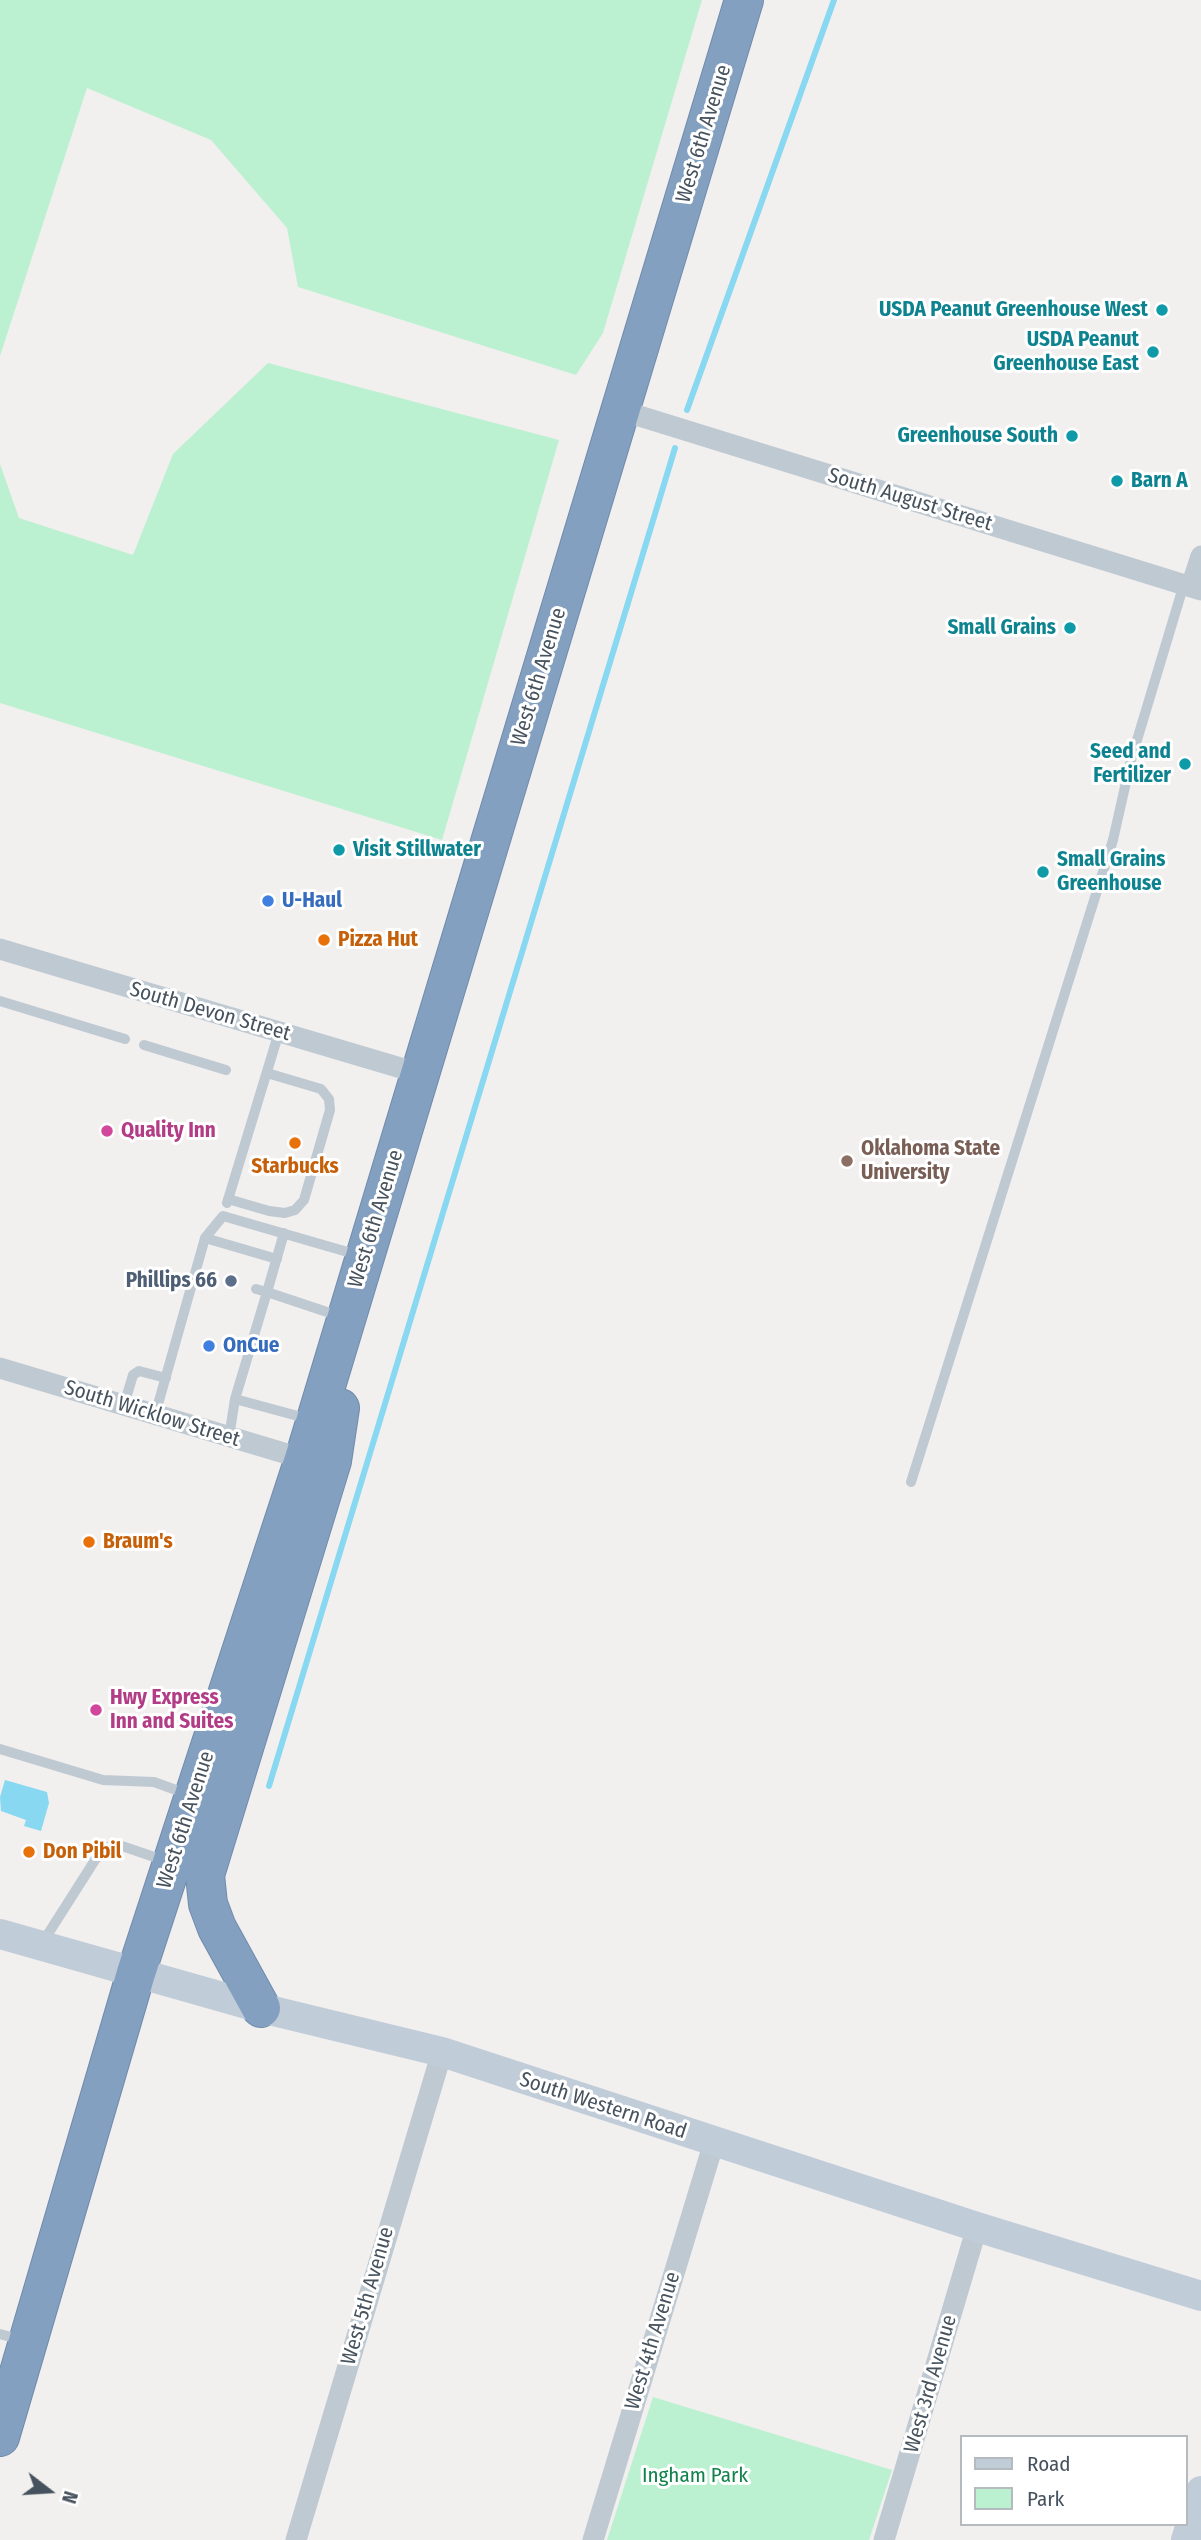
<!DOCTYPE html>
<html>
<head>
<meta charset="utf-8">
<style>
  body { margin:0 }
  #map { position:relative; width:1201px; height:2540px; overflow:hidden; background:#f2efef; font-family:"Fira Sans Condensed",sans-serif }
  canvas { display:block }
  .legend { position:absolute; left:960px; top:2435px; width:228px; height:91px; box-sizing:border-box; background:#fff; border:2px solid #b5babe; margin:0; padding:9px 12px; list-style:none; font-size:21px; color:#46525d }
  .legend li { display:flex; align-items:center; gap:14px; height:35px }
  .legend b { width:35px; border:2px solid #b5babe }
  .north { position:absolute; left:14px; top:2456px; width:70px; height:70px; -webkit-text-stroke:5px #fff; paint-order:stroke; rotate:107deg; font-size:19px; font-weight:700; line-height:28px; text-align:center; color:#46525d }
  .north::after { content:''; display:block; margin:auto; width:24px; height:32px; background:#46525d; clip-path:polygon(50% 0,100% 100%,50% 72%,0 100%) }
</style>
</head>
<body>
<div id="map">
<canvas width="1201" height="2540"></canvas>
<ul class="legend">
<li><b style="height:9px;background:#c1ccd9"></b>Road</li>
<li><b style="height:19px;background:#bbf1d1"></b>Park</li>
</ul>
<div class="north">N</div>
</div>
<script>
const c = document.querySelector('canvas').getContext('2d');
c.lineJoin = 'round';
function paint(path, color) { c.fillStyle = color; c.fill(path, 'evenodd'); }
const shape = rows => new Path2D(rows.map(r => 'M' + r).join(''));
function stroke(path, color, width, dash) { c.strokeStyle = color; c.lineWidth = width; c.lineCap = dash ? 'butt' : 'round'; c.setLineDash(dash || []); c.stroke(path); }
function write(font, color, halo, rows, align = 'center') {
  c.font = font + ' "Fira Sans Condensed",sans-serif'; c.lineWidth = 6; c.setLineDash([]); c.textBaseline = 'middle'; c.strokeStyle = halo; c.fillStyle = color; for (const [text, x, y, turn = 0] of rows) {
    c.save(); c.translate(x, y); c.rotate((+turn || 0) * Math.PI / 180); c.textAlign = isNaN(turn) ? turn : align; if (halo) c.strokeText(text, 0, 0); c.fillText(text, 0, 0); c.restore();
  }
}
paint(shape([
  [0,0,702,0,603,333,576,375,298,287,287,228,211,140,87,88,0,356],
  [268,363,559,440,442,840,0,703,0,464,19,518,133,555,173,454],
  [653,2397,892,2470,869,2540,607,2540]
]), '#bbf1d1');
paint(shape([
  [5,1780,47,1792,49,1803,41,1831,24,1826,26,1820,1,1811,0,1797]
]), '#87d8f0');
stroke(shape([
  [687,410,834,0],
  [269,1786,675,448]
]), '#87d8f0', 6);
const highway = shape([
  [261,2008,217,1928,208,1904,205,1875,332,1461,340,1408],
  [0,2437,136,1973,304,1459,744,0]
]);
stroke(highway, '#708bac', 40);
stroke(shape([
  [0,1001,125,1039],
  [144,1045,226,1070],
  [228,1199,269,1211,285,1213,295,1210,304,1200,330,1110,329,1099,321,1089,267,1073],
  [227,1203,279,1032],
  [205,1238,277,1259],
  [256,1289,267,1292,284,1233],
  [124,1405,133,1375,139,1371,166,1378],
  [155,1415,205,1238,223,1216,358,1255],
  [309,1419,235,1399,267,1292,339,1316],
  [229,1437,235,1399],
  [911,1482,1113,840,1131,760,1184,584],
  [0,1749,103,1780,154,1782,187,1794],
  [41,1945,95,1860,106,1847,119,1845,166,1861],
  [0,2334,22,2340]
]), '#bfc9d2', 10);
stroke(shape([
  [620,410,1201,590],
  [1191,587,1201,556],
  [0,949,421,1074],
  [0,1368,304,1459],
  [296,2540,442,2052],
  [593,2540,714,2142],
  [884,2540,977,2227]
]), '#bfc9d2', 21);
stroke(shape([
  [0,1934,261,2008,442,2052,977,2227,1201,2296],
  [1186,2540,1201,2491]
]), '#c1ccd9', 30);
stroke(highway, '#84a0c0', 38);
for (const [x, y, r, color] of [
  [1162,310,7,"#0f9aa8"],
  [1153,352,7,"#0f9aa8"],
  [1072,436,7,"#0f9aa8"],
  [1117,481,7,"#0f9aa8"],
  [1070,628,7,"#0f9aa8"],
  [1185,764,7,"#0f9aa8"],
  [339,850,7,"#0f9aa8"],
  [1043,872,7,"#0f9aa8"],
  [268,901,7,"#3f7fe0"],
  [324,940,7,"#e8710a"],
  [107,1131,7,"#d1479c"],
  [295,1143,7,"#e8710a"],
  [847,1161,7,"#8d6e63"],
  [231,1281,7,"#5c6f8a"],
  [209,1346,7,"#3f7fe0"],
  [89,1542,7,"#e8710a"],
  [96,1710,7,"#d1479c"],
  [29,1852,7,"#e8710a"]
]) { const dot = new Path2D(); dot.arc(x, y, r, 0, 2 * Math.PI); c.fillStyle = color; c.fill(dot); stroke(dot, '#fff', 2.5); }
write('21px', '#46525d', '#fff', [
  ["West 6th Avenue",704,134,-73],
  ["South August Street",910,500,17],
  ["West 6th Avenue",539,677,-73],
  ["South Devon Street",210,1012,16],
  ["West 6th Avenue",376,1219,-73],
  ["South Wicklow Street",152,1414,17],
  ["West 6th Avenue",186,1820,-72],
  ["South Western Road",603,2106,18],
  ["West 5th Avenue",368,2296,-74],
  ["West 4th Avenue",653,2341,-73],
  ["West 3rd Avenue",931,2384,-74]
]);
write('bold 21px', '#0d838f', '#fff', [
  ["USDA Peanut Greenhouse West",1148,310],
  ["USDA Peanut",1139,340],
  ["Greenhouse East",1139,364],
  ["Greenhouse South",1058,436],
  ["Barn A",1131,481,"left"],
  ["Small Grains",1056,628],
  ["Seed and",1171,752],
  ["Fertilizer",1171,776],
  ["Visit Stillwater",353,850,"left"],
  ["Small Grains",1057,860,"left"],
  ["Greenhouse",1057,884,"left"]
], 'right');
write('bold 21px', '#366cbe', '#fff', [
  ["U-Haul",282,901],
  ["OnCue",223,1346]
], 'left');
write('bold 21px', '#c56008', '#fff', [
  ["Pizza Hut",338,940],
  ["Starbucks",295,1167,"center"],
  ["Braum's",103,1542],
  ["Don Pibil",43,1852]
], 'left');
write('bold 21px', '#b23c85', '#fff', [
  ["Quality Inn",121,1131],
  ["Hwy Express",110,1698],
  ["Inn and Suites",110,1722]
], 'left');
write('bold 21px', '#785e54', '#fff', [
  ["Oklahoma State",861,1149],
  ["University",861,1173]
], 'left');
write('bold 21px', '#4e5e75', '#fff', [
  ["Phillips 66",217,1281]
], 'right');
write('21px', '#13834d', '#fff', [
  ["Ingham Park",695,2476]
]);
</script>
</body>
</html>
